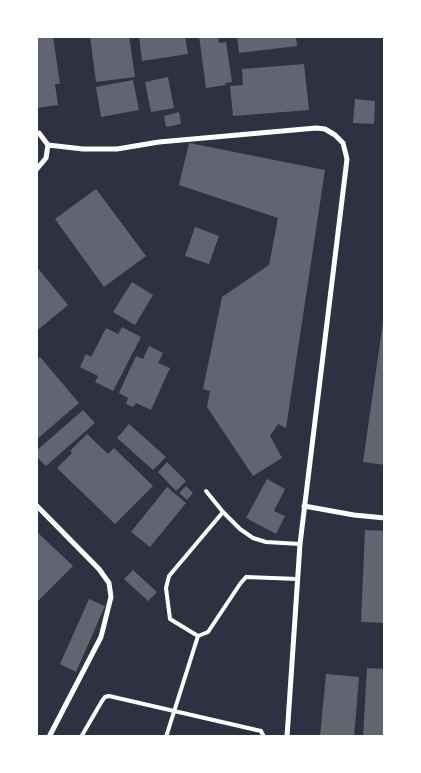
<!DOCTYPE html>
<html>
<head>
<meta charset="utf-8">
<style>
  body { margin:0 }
  #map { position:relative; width:421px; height:773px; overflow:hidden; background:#2d3142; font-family:"Open Sans",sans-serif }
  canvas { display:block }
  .frame { position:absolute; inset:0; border:38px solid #fff; pointer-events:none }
</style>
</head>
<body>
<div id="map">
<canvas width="421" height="773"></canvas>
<div class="frame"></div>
</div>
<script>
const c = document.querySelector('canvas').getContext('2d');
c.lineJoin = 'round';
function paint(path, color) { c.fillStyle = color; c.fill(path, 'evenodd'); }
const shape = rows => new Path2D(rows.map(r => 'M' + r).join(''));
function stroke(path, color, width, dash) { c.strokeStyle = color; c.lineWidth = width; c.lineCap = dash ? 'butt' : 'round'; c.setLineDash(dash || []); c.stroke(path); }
paint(shape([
  [36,36,53,36,60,84,55,84,58,105,36,108],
  [90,36,129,36,135,77,96,82],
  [139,36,185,36,188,54,142,61],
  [199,36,218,36,219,43,226,42,232,82,225,83,226,85,206,88],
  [237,36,296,36,297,46,239,53],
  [304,64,309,110,233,116,230,86,243,85,242,69],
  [168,77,174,108,151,112,145,82],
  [133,80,139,110,101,117,96,87],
  [355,99,375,101,374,124,353,123],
  [179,112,181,124,166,127,164,116],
  [189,143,325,170,286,428,278,424,270,436,282,458,253,476,207,407,210,391,203,389,222,297,269,265,278,218,179,185],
  [96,189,146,256,104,287,55,219],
  [195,227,219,236,209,264,185,256],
  [36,266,68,305,39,329,36,326],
  [132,282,153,295,135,325,113,312],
  [384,315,385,315,385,465,363,462],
  [122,327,141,337,113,391,95,382,98,376,80,367,86,354,91,357,106,328,118,334],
  [149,346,163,353,158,363,170,368,151,410,136,403,133,407,126,404,128,398,119,393,136,356,143,359],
  [40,357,79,403,36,440,36,361],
  [83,410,95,423,46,466,36,456,36,451],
  [129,424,166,457,153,470,117,438],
  [87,434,108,454,114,448,153,486,115,524,57,468,72,453,70,451],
  [167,462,186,481,176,491,158,472],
  [267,479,285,489,274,511,285,516,276,534,246,518],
  [186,486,193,493,187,500,179,493],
  [167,487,186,503,150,547,131,532],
  [365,530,385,531,385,623,361,622],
  [36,531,73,566,36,603],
  [133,570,157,592,148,601,124,579],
  [89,599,105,606,76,672,60,664],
  [367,668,385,669,385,737,363,737],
  [326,674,359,677,354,737,320,737]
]), '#626471');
stroke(shape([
  [206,491,223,512,240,529,253,538,266,542,300,544],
  [223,512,169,576,166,588,170,619,198,636,208,632,240,584,246,577,298,579],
  [81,737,102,701,105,697,109,696,261,731,264,737],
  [166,737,198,636]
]), '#fff', 4);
stroke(shape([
  [36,133,39,133,48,145],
  [48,145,83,149,117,149,159,142,316,128,325,129,335,135,343,143,347,159,300,544,287,737],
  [36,170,46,158,48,145],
  [36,505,99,569,109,583,111,597,101,637,49,737],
  [304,506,354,515,385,518]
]), '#fff', 5);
</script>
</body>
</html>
